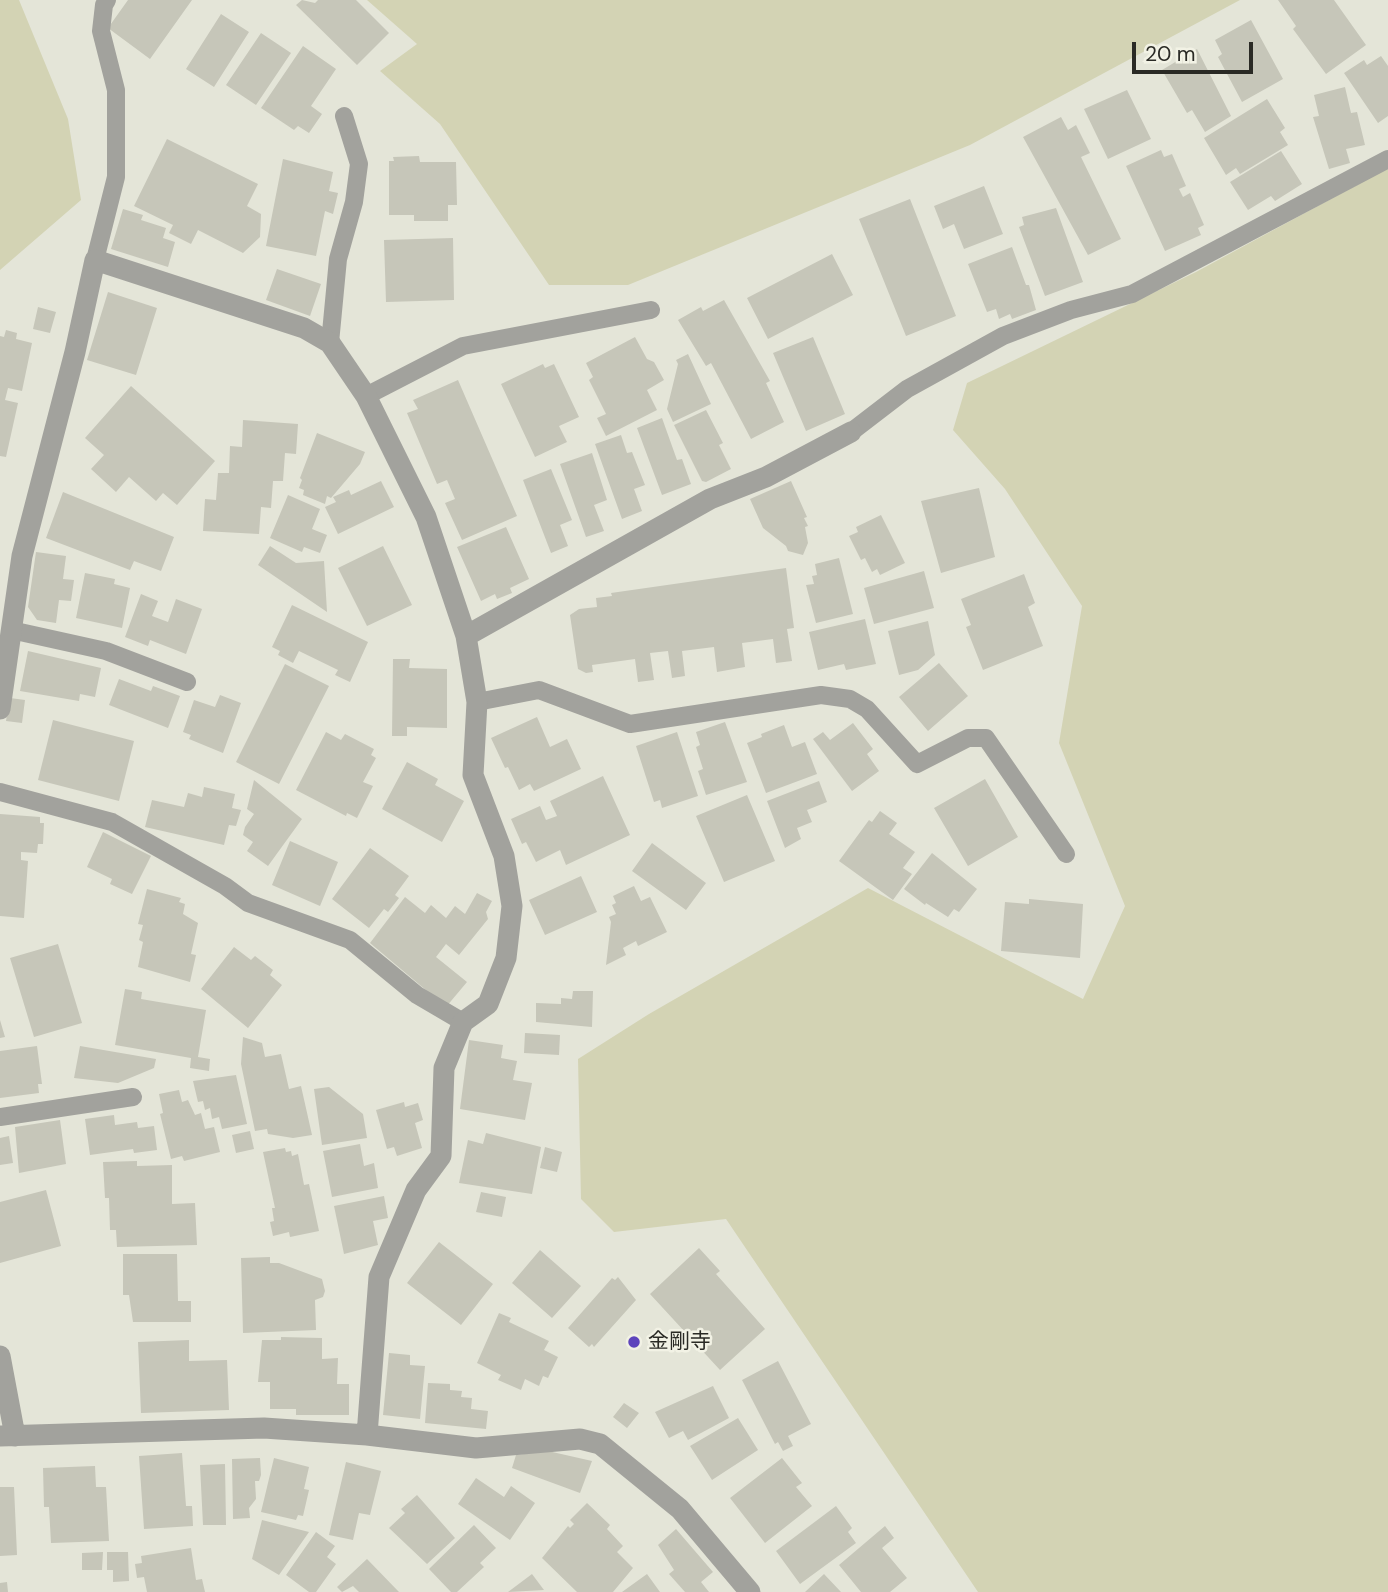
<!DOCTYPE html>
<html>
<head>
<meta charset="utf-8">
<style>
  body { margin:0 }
  #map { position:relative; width:1388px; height:1592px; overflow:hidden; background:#e4e5d8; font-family:"DM Sans",sans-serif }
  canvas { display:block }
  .scale { position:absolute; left:1132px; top:42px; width:121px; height:32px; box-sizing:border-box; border:4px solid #2a2a25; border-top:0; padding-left:9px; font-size:21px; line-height:24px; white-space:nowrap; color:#2a2a25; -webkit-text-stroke:5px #f2f2e5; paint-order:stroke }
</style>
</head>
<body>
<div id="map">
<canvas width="1388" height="1592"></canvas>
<div class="scale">20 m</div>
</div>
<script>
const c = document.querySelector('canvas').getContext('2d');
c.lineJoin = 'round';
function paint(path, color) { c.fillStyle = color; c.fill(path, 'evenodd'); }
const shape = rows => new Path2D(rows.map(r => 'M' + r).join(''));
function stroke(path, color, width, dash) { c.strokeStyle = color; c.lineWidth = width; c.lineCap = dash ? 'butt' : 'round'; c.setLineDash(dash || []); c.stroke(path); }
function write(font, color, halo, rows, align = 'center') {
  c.font = font + ' "DM Sans","Noto Sans JP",sans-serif'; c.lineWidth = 5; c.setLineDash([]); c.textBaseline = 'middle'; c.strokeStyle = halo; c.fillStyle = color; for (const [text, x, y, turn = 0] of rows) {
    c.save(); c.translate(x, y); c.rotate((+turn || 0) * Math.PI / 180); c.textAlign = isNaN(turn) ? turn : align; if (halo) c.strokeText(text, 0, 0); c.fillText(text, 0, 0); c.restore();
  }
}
paint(shape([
  [0,0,19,0,68,119,81,200,0,270],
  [367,0,1240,0,970,145,628,285,549,285,440,124,380,71,417,44],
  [1388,168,1388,1592,978,1592,726,1219,614,1232,581,1199,578,1059,649,1014,868,888,1083,999,1125,906,1059,743,1082,606,1005,489,953,430,967,383,1196,272]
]), '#d3d3b4');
paint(shape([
  [128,0,192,0,150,59,108,28],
  [302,0,315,3,318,0,356,0,389,33,357,65,296,5],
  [1278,0,1334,0,1366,45,1326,74,1293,29,1296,26],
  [221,14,249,32,214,87,186,69],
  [1251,20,1283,79,1242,102,1218,57,1222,54,1215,40],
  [261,33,291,53,256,105,226,85],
  [303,46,336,69,311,106,322,114,309,133,298,126,294,130,261,108],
  [1197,49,1231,116,1205,132,1192,110,1187,113,1162,70],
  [1381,56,1388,66,1388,116,1378,123,1344,73,1364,60,1367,65],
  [1345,87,1351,113,1357,112,1365,145,1346,149,1350,163,1329,169,1313,117,1319,116,1314,95],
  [1127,90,1151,139,1108,159,1084,109],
  [1267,99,1285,128,1280,132,1288,145,1240,174,1236,168,1226,175,1204,138],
  [1061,117,1068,130,1076,125,1090,153,1081,157,1121,239,1088,255,1023,137],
  [167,139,258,184,247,206,261,214,260,237,243,253,198,230,191,244,169,233,173,225,134,206],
  [1161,150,1164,157,1172,154,1186,186,1179,189,1183,197,1190,193,1204,225,1198,228,1201,235,1165,251,1126,166],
  [1281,151,1302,184,1275,201,1271,196,1248,210,1230,182],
  [419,156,420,162,456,162,457,205,448,205,448,221,414,221,414,215,389,215,389,161,394,161,393,157],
  [283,159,333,172,329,191,338,193,333,214,325,211,316,256,266,246],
  [984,186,1003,234,964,249,954,224,943,229,934,206],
  [910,199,956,316,906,336,859,219],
  [1056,208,1083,282,1045,296,1019,227,1024,225,1022,217],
  [123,209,143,215,141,220,166,228,163,238,175,242,168,267,111,249],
  [453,238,454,300,386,302,384,240],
  [1012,247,1026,285,1029,285,1036,310,1012,319,1010,314,999,319,996,309,987,312,968,264],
  [832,254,853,295,768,339,747,298],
  [277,269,321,284,310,316,266,300],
  [108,292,157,308,136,375,87,360],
  [724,300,770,381,766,383,784,422,751,439,711,363,706,366,678,320,701,307,703,311],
  [38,307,56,312,50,333,33,329],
  [6,330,17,333,16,339,32,343,22,391,8,388,5,400,18,403,6,457,0,456,0,336,4,337],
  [635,337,647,359,654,362,664,380,647,390,657,410,606,436,597,418,606,414,589,380,593,377,586,363],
  [813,337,845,414,806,431,773,353],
  [688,354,711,404,673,422,667,409,678,364,676,360],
  [543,364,545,368,554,364,579,417,559,426,567,442,535,457,501,384],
  [458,380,517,516,462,540,445,503,455,499,447,480,437,484,407,413,418,409,413,400],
  [131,386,215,461,177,505,163,493,156,501,129,477,116,492,91,469,104,455,85,438],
  [706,410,723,443,719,445,731,469,706,482,702,481,674,425],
  [662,418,677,460,682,459,691,484,662,495,637,428],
  [243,420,298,424,296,454,285,453,283,481,273,481,271,508,261,507,259,534,203,531,205,499,216,500,218,473,229,473,230,446,242,447],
  [317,433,365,452,360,464,331,498,327,496,325,504,303,495,304,490,299,488,302,480,300,478],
  [621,435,627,453,632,452,645,485,634,489,642,511,622,519,595,444],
  [592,453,607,500,594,505,604,531,586,537,560,464],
  [551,469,572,520,560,525,568,546,551,553,523,480],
  [381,481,394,507,338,534,325,507,336,502,333,497,349,490,351,495],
  [791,481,807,517,804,518,808,526,805,527,808,543,803,555,788,551,786,546,763,528,750,499],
  [979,488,995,557,941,573,921,501],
  [63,492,174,537,161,571,134,561,130,570,46,538],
  [288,495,320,509,312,529,327,535,320,553,304,547,302,552,270,538],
  [881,515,905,563,880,575,877,569,872,572,865,558,861,560,849,536,858,532,856,527],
  [506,527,529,579,510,588,512,593,497,599,495,594,481,601,457,547],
  [270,546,296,563,324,561,327,612,258,565],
  [383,546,412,605,367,626,338,568],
  [36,552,66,556,63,579,74,580,71,601,59,600,56,623,37,620,28,607],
  [839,558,853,614,816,623,806,585,814,584,812,576,817,575,815,564],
  [786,568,794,628,787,629,792,661,776,663,773,639,742,643,745,667,717,672,714,647,682,651,685,676,672,678,668,651,650,653,654,680,638,682,635,659,592,665,593,672,586,673,578,669,570,615,579,609,597,607,596,598,612,596,611,593],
  [924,571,934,608,874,624,864,588],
  [85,573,115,579,114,584,130,588,122,628,76,618],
  [1024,574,1035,603,1028,607,1043,646,983,670,966,627,971,625,961,599],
  [141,594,158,601,152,616,168,622,176,599,202,609,186,654,150,640,148,646,125,637],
  [292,605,368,642,350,682,335,675,338,670,299,651,293,663,278,655,280,651,272,647],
  [865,619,876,664,846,670,844,664,818,670,809,632],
  [928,621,935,655,918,670,899,675,888,631],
  [28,651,101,668,95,697,80,694,79,701,20,691],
  [393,659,410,659,409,668,447,669,447,728,407,727,407,736,392,736],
  [939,663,968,696,928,731,899,697],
  [285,664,329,686,279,784,236,762],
  [119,679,151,691,153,686,180,696,168,728,109,705],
  [220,695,241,703,223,753,189,739,191,735,183,732,194,700,215,707],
  [10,698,25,700,22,723,6,721],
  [537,717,550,747,567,739,581,769,534,791,530,784,519,790,508,767,505,768,491,738],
  [53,720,134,741,119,801,38,780],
  [725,722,747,782,706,795,698,771,703,769,696,747,700,745,696,732],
  [853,723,873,749,867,754,879,771,852,791,813,739,823,732,830,740],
  [784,725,792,747,805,742,817,774,766,793,747,743,762,737,761,734],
  [326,732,341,740,345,734,374,749,371,755,376,758,363,782,373,786,357,818,347,813,346,816,296,790],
  [677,732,698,796,662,808,660,800,654,802,636,746],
  [407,762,438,779,435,785,464,801,442,842,382,809],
  [603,776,630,835,566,865,560,850,536,862,526,842,522,844,511,819,540,806,546,820,557,816,550,801],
  [985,779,1018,837,968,866,934,808],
  [254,780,302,819,268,866,247,851,253,842,243,835,245,827,254,814,247,809],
  [819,781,827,802,807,810,812,822,797,828,801,839,785,848,767,801],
  [204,787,235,794,232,808,241,810,236,826,229,825,224,845,145,827,152,800,184,807,188,793,202,797],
  [747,795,775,861,724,882,696,816],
  [880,811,897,823,889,834,915,852,903,868,912,874,893,900,839,861,869,820,872,822],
  [0,814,40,817,40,823,44,823,43,844,38,844,37,853,21,852,21,860,28,861,24,918,0,916],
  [103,832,151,856,132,894,110,884,112,879,87,867],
  [290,841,338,862,320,906,272,885],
  [652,843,706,883,686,910,632,871],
  [370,848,409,876,395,895,399,898,388,912,384,909,369,928,332,899],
  [932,853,977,889,959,912,954,909,948,917,926,903,925,905,904,889],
  [581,876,597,912,545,935,529,900],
  [634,886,641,901,650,897,667,932,638,946,636,941,623,948,626,955,606,965,611,922,609,917,616,914,612,905,616,903,613,896],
  [147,889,181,898,179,902,185,904,183,914,198,923,191,954,196,955,190,982,138,967,143,942,139,940,143,925,138,924],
  [477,893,492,901,486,912,488,919,459,955,446,944,436,957,467,982,446,1007,370,943,405,897,425,913,431,905,446,918,455,906,465,914],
  [1029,899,1083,904,1080,958,1001,951,1005,902,1029,904],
  [58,944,82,1023,34,1037,10,958],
  [234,947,251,960,255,956,273,970,270,975,282,985,248,1028,201,989],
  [125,989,142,992,141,999,206,1010,198,1057,210,1059,209,1071,190,1068,191,1058,115,1045],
  [573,991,593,991,592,1027,536,1022,536,1003,561,1004,561,998,572,999],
  [0,1020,5,1037,0,1038],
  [525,1033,560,1035,559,1055,524,1053],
  [243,1037,262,1043,265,1057,281,1054,289,1089,301,1086,312,1135,293,1138,268,1134,267,1129,255,1131,241,1064],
  [469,1040,503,1045,501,1058,517,1061,513,1080,532,1083,525,1120,460,1109],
  [37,1046,42,1084,38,1084,39,1093,0,1098,0,1051],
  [80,1046,156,1059,154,1068,118,1083,74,1078],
  [236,1075,247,1124,222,1129,219,1117,212,1119,210,1108,205,1110,203,1101,198,1102,193,1081],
  [329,1087,363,1114,367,1138,322,1145,314,1089],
  [179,1090,182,1102,188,1100,195,1115,201,1113,205,1129,214,1127,220,1152,184,1161,182,1156,171,1159,160,1114,163,1113,159,1094],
  [404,1102,405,1107,418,1103,423,1120,415,1123,422,1148,397,1156,394,1147,387,1149,376,1110],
  [114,1115,115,1125,137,1122,138,1128,154,1126,157,1150,134,1153,133,1149,90,1155,85,1119],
  [60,1120,66,1164,19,1173,15,1127],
  [250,1131,254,1149,236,1153,232,1135],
  [486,1133,541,1147,532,1194,459,1183,468,1140,483,1144],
  [9,1136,13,1163,0,1165,0,1138],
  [360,1144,364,1166,374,1163,378,1188,332,1197,323,1151],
  [545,1147,562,1152,557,1172,540,1168],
  [285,1148,286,1152,291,1151,292,1156,298,1154,304,1185,309,1184,319,1231,290,1237,289,1232,273,1236,270,1222,274,1221,272,1208,275,1208,263,1152],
  [137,1161,137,1166,172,1165,172,1204,195,1203,197,1245,117,1247,116,1230,110,1230,109,1198,105,1198,103,1162],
  [46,1190,61,1246,0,1263,0,1202],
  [481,1192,506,1197,502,1217,476,1212],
  [384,1196,388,1218,373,1221,378,1245,344,1254,334,1206],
  [439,1242,493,1284,461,1325,407,1283],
  [699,1248,720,1271,716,1274,765,1329,720,1370,650,1294],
  [540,1250,581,1286,552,1318,512,1283],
  [123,1254,177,1254,178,1301,191,1301,191,1322,133,1322,129,1295,123,1295],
  [270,1257,270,1263,279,1263,322,1279,325,1291,323,1297,315,1300,316,1330,243,1333,241,1258],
  [618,1277,636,1300,594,1347,592,1344,589,1347,568,1328,612,1278,615,1280],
  [499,1313,511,1318,509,1322,549,1341,544,1350,558,1357,548,1378,543,1376,539,1386,525,1379,521,1390,498,1380,501,1375,477,1363],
  [281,1337,322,1338,322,1359,338,1358,337,1384,349,1384,349,1415,296,1415,296,1409,270,1409,270,1382,258,1382,262,1340,281,1340],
  [189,1340,189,1361,227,1360,229,1410,141,1413,138,1342],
  [389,1353,410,1355,410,1365,425,1366,420,1419,383,1415],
  [778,1361,811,1424,788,1436,793,1446,783,1451,778,1442,775,1444,742,1380],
  [428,1383,450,1384,450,1390,462,1391,461,1397,472,1398,471,1409,488,1411,486,1429,425,1423],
  [713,1386,729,1418,688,1440,683,1431,669,1438,655,1412],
  [624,1403,639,1413,627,1428,613,1417],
  [738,1418,758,1450,712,1480,690,1446],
  [548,1451,592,1461,580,1493,512,1468,516,1455],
  [182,1453,186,1506,192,1506,193,1526,144,1529,139,1456],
  [260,1458,261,1475,259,1481,255,1481,256,1499,249,1508,250,1518,233,1519,232,1459],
  [274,1458,309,1467,304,1489,309,1490,303,1516,298,1515,296,1520,261,1512],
  [782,1458,802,1483,796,1487,812,1506,765,1543,730,1498],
  [346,1462,381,1471,370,1515,359,1513,353,1540,329,1535],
  [225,1464,226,1525,203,1525,200,1465],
  [95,1466,96,1487,106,1487,109,1541,51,1543,49,1507,44,1507,43,1468],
  [476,1478,504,1497,511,1486,535,1503,510,1540,458,1504],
  [0,1487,14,1487,17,1555,0,1556],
  [417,1495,455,1538,427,1564,389,1528,405,1513,401,1509],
  [587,1503,610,1525,607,1529,623,1546,617,1552,633,1568,613,1592,577,1592,542,1558,568,1526,570,1528,574,1524,570,1520],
  [836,1506,852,1528,848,1532,856,1543,800,1584,776,1551],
  [262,1520,309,1532,279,1575,252,1559],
  [474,1525,496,1548,480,1563,484,1567,457,1592,451,1592,429,1569],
  [885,1526,894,1538,882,1548,907,1578,890,1592,861,1592,839,1565],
  [676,1529,713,1572,701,1582,709,1592,685,1592,669,1574,674,1570,658,1545],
  [316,1532,335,1546,327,1557,336,1564,316,1592,309,1592,286,1575],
  [191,1548,196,1580,202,1579,205,1592,147,1592,144,1577,137,1578,135,1564,142,1563,141,1556],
  [103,1552,102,1570,82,1570,82,1553],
  [107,1552,128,1552,129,1581,113,1582,113,1570,107,1570],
  [367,1559,399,1592,359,1592,353,1586,342,1592,337,1587],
  [532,1574,544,1590,508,1592],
  [647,1574,660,1592,622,1592],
  [824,1574,841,1592,805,1592],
  [7,1582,8,1592,0,1592,0,1583]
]), '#c6c6b9');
stroke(shape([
  [95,260,116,177,116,90,101,31,104,5,107,0],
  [330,343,338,259,354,202,359,164,344,116],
  [366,396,463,346,651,310],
  [851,432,907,389,1003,336,1071,310,1132,294,1388,159],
  [11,630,106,651,187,682],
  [477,702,539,690,630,724,821,695,850,699,867,709,917,764,968,738,986,738,1066,854],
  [0,792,112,822,225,886,248,903,350,940,417,995,463,1022],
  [0,1117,133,1097]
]), '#a2a29d', 18);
stroke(shape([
  [466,636,710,499,766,477,851,432],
  [0,709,22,556,75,352,95,260,304,328,330,343,366,396,426,517,466,636,477,702,473,775,504,856,512,906,506,958,488,1004,463,1022,444,1068,441,1156,416,1190,379,1277,367,1435],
  [0,1356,15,1436],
  [0,1436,264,1428,367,1435,476,1448,580,1439,600,1444,680,1509,750,1592]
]), '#a2a29d', 21);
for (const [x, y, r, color] of [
  [634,1342,7,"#5d44bc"]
]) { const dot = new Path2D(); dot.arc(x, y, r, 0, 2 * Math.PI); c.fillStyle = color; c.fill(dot); stroke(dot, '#f2f2e5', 2.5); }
write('21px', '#2a2a25', '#f2f2e5', [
  ["金剛寺",648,1342]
], 'left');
</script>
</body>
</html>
